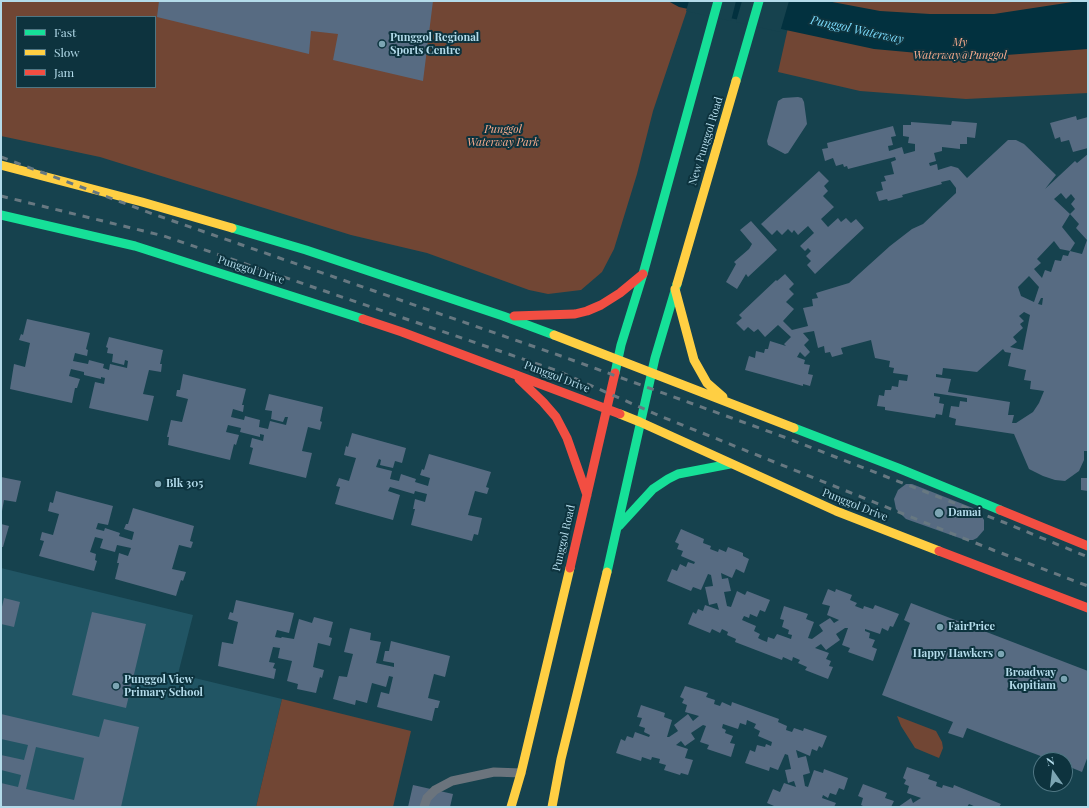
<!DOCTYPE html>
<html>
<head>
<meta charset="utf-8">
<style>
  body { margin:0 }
  #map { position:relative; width:1089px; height:808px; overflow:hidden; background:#16424e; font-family:"Playfair Display",serif }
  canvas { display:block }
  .frame { position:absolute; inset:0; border:2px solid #b3dbea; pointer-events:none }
  .legend { position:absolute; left:16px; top:16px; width:140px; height:72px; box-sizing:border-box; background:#0d333e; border:1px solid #4f7683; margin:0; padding:5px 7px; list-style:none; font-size:12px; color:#b3dbea }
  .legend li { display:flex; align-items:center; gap:8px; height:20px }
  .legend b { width:20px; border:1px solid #4f7683 }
  .north { position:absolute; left:1033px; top:752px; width:40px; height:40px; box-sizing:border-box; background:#0d333e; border:1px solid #4f7683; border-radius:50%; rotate:346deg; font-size:11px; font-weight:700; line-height:16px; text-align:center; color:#b3dbea }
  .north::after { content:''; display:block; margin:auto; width:14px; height:18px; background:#7ca5b3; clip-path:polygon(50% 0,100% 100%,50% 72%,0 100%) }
</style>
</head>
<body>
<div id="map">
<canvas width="1089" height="808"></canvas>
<div class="frame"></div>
<ul class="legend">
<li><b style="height:5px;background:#16e098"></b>Fast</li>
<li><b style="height:5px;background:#ffcf43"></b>Slow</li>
<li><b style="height:5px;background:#f24e42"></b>Jam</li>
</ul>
<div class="north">N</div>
</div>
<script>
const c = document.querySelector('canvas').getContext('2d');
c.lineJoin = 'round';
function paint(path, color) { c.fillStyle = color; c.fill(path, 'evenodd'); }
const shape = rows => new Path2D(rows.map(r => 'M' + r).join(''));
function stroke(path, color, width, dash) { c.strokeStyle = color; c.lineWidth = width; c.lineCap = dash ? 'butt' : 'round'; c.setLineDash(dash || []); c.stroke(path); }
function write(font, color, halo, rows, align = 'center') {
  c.font = font + ' "Playfair Display",serif'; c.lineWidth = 4; c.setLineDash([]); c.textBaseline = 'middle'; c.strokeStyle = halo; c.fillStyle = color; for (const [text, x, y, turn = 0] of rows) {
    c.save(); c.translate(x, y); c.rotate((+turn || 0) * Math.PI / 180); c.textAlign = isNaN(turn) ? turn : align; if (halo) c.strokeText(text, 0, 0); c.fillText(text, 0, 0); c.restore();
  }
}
paint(shape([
  [1,568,193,615,178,674,282,699,256,807,1,807]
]), '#215564');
paint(shape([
  [1,1,690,1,653,111,637,174,614,249,602,272,581,290,548,294,529,290,427,253,351,235,100,157,1,136],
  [17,17,155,17,155,87,17,87],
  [794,1,1088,1,1088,93,966,99,860,91,778,72],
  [282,699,411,731,393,807,256,807],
  [897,716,936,731,942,742,943,748,939,758,915,748,901,726]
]), '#714634');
paint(shape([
  [668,1,827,1,880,11,930,14,994,14,1079,1,1088,1,1088,49,1006,55,940,55,874,49,679,7]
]), '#02313f');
paint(shape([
  [689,1,736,1,731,21,686,11],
  [742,1,789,1,780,32,736,22]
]), '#16424e');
paint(shape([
  [159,1,433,1,423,81,333,60,338,34,311,31,309,54,157,17],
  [798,97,802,98,804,102,807,124,788,153,785,154,768,145,767,141,778,101,783,98],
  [1076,116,1077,120,1088,117,1088,148,1073,152,1069,140,1061,142,1060,137,1055,139,1050,123],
  [952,121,977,123,975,138,967,137,967,144,960,144,960,149,942,147,942,151,934,153,936,161,929,163,930,166,937,164,938,170,951,166,958,168,967,178,1008,140,1016,140,1024,144,1056,175,1045,189,1075,161,1077,163,1088,154,1088,451,1084,451,1084,460,1079,471,1065,481,1055,480,1043,476,1029,469,1014,434,955,425,956,419,949,417,951,406,959,407,960,401,967,402,967,398,934,393,934,396,940,397,939,403,944,404,942,415,936,414,935,418,885,410,885,407,877,406,879,395,884,396,885,390,891,390,892,386,898,387,899,380,907,381,908,375,893,373,894,368,889,367,890,361,875,358,871,340,841,348,843,354,832,357,830,352,825,353,824,346,818,348,814,331,803,333,809,340,804,345,810,352,805,357,800,352,797,357,805,360,804,364,810,365,808,374,813,375,810,386,803,384,803,386,745,370,749,356,755,358,756,351,764,353,765,349,768,349,770,341,786,346,784,344,791,337,778,325,765,337,758,329,754,332,748,327,744,331,736,323,742,318,739,315,776,280,777,281,785,274,794,284,789,289,794,294,786,302,794,309,783,321,792,330,808,326,803,308,813,306,812,299,818,298,816,293,849,283,890,246,912,229,923,224,956,193,956,188,950,180,941,182,942,184,902,195,903,197,888,201,887,199,879,201,876,192,883,190,881,182,886,181,884,176,894,174,891,162,896,160,895,157,848,169,847,166,844,167,843,164,836,166,833,158,825,161,822,149,828,148,827,143,893,126,896,136,891,137,893,145,888,146,889,151,902,147,904,154,915,151,915,144,908,143,909,137,903,136,903,125,911,125,911,122,951,125],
  [1061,193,1066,199,1071,194,1075,199,1071,204,1075,209,1070,214,1079,224,1076,228,1087,240,1082,254,1070,251,1068,256,1063,255,1061,261,1055,260,1051,272,1045,270,1042,278,1034,269,1041,263,1037,259,1054,241,1060,249,1070,251,1075,243,1062,227,1070,214,1054,199],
  [1029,276,1039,287,1034,302,1021,296,1018,287],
  [1041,298,1043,298,1042,305,1038,304],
  [1024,312,1030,315,1023,350,1010,347,1017,342,1013,337,1023,328,1020,324,1024,321,1019,316],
  [1003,349,1005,352,1011,353,1008,366,1026,370,1024,380,1031,381,1030,389,1044,391,1039,403,1033,412,1016,423,1012,423,1014,415,1008,415,1010,402,948,392,951,379,936,377,936,374,942,375,943,368,977,372],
  [819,171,829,181,824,186,828,191,823,196,834,207,821,219,828,227,838,218,841,222,846,218,851,223,856,219,864,228,815,274,807,265,811,261,806,256,811,251,808,248,805,251,800,246,814,233,808,226,798,235,794,230,792,233,788,229,782,235,777,230,772,235,761,224],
  [751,221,777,250,748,277,746,274,737,289,726,282,736,264,734,262,749,249,752,244,740,230],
  [27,319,90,333,86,349,88,350,87,356,75,353,73,361,88,364,89,360,104,364,103,368,109,370,110,364,127,368,128,361,125,360,124,365,112,362,113,354,107,353,108,348,106,347,109,337,163,350,160,364,162,364,161,372,149,370,143,394,154,396,148,421,89,408,95,382,104,384,105,378,101,377,101,379,84,375,84,372,71,369,69,376,80,379,77,388,75,388,72,403,10,389,14,364,25,367,30,343,19,340,21,334,23,335],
  [183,374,246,389,242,405,244,405,243,412,233,409,231,417,244,420,245,416,260,420,259,427,268,429,270,421,286,425,288,417,285,417,283,422,271,419,272,411,265,410,269,394,323,407,320,421,322,422,320,430,308,427,302,451,312,453,306,478,249,464,253,448,250,447,252,438,263,441,264,435,260,434,260,437,240,432,241,428,228,425,226,432,239,435,236,445,234,444,230,460,168,445,169,437,167,437,171,420,182,422,188,399,176,396,177,390,180,390],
  [352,433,406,448,402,463,395,461,393,468,380,465,381,460,379,459,376,467,392,471,390,479,399,481,401,474,416,479,415,482,428,486,430,478,420,475,422,469,424,470,429,454,491,472,486,487,489,488,487,494,475,491,468,515,482,518,478,535,474,534,472,541,411,525,415,509,413,509,415,499,425,502,427,494,415,491,414,494,390,487,388,491,400,495,393,520,335,504,340,487,336,486,339,478,349,481,356,458,344,455,346,446,348,447],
  [1,477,21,481,16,502,4,500,2,511],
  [1081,478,1088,478,1088,491,1081,490],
  [906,484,912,484,978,510,984,520,984,530,977,538,973,540,965,540,906,519,896,509,894,499,898,490],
  [56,491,113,506,108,525,98,523,96,529,104,531,105,528,120,533,119,536,132,540,134,532,124,529,126,524,128,524,133,508,194,526,190,541,193,542,191,548,179,545,172,569,186,572,183,581,181,580,176,596,115,579,119,563,117,563,119,553,128,556,131,548,117,545,115,552,100,548,103,539,95,537,90,552,96,554,95,560,97,561,94,571,39,556,44,541,40,540,42,532,53,535,59,514,48,511,50,502,53,503],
  [1,524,9,526,3,547,1,547],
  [681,529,704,539,703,543,711,546,710,549,718,552,719,549,726,552,728,547,743,553,743,556,749,559,744,573,736,569,732,578,721,573,722,579,728,578,731,591,724,592,727,606,731,607,737,591,745,595,747,591,770,600,765,612,760,610,757,617,750,614,749,618,744,616,742,620,756,626,754,631,760,634,758,638,762,640,767,642,768,637,774,639,777,634,791,639,792,635,788,634,789,630,782,627,784,620,780,619,784,606,808,614,806,619,814,622,808,638,812,639,823,631,819,625,830,618,834,623,839,620,827,615,830,606,822,604,828,589,835,592,836,589,852,595,850,600,857,603,855,606,863,609,864,606,873,609,875,605,899,614,893,627,890,626,888,631,882,628,880,634,865,629,865,631,870,633,869,638,875,640,872,647,877,649,873,661,848,652,850,648,842,645,848,628,845,628,836,634,840,640,826,650,821,644,815,648,829,653,826,659,831,661,829,666,833,667,828,679,805,670,807,667,798,663,800,660,793,657,792,661,783,657,782,660,735,642,736,639,727,635,728,632,722,629,720,633,712,629,710,633,688,624,693,612,696,614,698,609,703,611,705,605,719,610,717,603,709,605,705,587,713,586,711,575,708,574,701,590,693,587,691,591,667,581,672,569,677,571,680,564,686,567,688,562,694,564,695,562,681,556,683,551,677,549,679,544,675,542],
  [4,598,20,602,14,627,1,624,1,611],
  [236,600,294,613,289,633,277,630,275,637,281,638,282,637,294,639,299,619,312,623,314,617,333,622,329,637,332,638,330,646,318,643,313,667,324,670,322,678,320,677,316,693,297,689,298,684,287,681,292,661,278,658,280,648,273,647,269,662,275,663,273,668,276,669,274,679,218,666,222,642,233,644,238,622,228,619,230,612,233,613],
  [911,603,1088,671,1088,756,1082,772,1065,765,1065,760,1051,760,967,728,963,738,948,733,953,722,882,695,910,623,904,620],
  [92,612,146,624,126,708,72,695],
  [350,628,371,633,370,640,381,642,376,663,394,667,394,663,383,661,385,651,389,651,391,641,450,656,445,677,434,674,428,698,440,701,438,708,435,708,432,721,377,707,381,692,389,694,393,677,389,676,386,687,372,683,367,703,356,700,355,705,333,699,339,676,347,677,353,654,344,652],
  [685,686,708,693,706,697,715,700,714,704,720,706,722,702,731,706,732,702,779,719,778,722,787,726,786,730,792,732,794,728,803,731,804,728,827,736,822,748,819,746,817,751,812,749,810,756,796,750,798,758,806,756,810,773,803,775,805,786,808,787,814,770,823,773,824,769,848,778,844,790,839,788,836,795,830,793,828,798,823,795,822,798,836,803,834,807,774,807,774,806,767,803,773,789,780,792,784,783,796,787,794,781,788,783,785,770,791,769,788,755,785,754,778,770,770,767,769,771,745,763,750,750,755,752,757,745,765,747,766,744,771,746,772,742,758,736,760,731,754,728,756,724,747,720,746,725,740,723,738,729,723,724,722,728,726,730,725,733,733,736,730,743,735,744,731,757,707,749,709,745,700,742,706,726,703,725,691,733,695,739,685,746,681,741,676,745,688,749,685,758,693,760,688,775,681,773,680,775,664,770,666,765,659,763,660,759,652,757,651,760,642,757,641,761,616,753,621,739,625,741,627,736,633,738,635,732,649,737,650,735,644,732,645,728,639,726,642,718,637,717,641,705,665,713,664,717,672,720,667,737,669,737,678,731,674,725,688,714,693,721,699,716,685,712,687,705,682,703,684,699,680,697],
  [1,714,99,737,104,719,139,727,121,807,1,807,1,783,18,787,21,775,1,770,1,755,24,760,28,745,1,739],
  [36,747,84,758,74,800,26,789],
  [907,767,930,775,928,779,937,782,936,786,942,788,943,785,953,788,954,785,1001,804,999,807,976,807,969,804,967,807,898,807,911,798,913,803,921,798,907,793,909,786,904,784,906,780,903,778],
  [863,784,887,793,885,798,894,801,891,807,865,807,861,805,863,798,858,796],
  [413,785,453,794,450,807,408,807]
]), '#576b82');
stroke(shape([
  [424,807,427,798,435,790,452,781,494,772,521,773]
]), '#6b747d', 9);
stroke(shape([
  [736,81,759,1],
  [1,215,135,246,363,319],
  [232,228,306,250,503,316,554,335],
  [615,373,621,345,643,274,718,1],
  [794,428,898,468,1000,510],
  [619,526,653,489,668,479,678,474,730,464],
  [607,572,655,358,677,284]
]), '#16e098', 9);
stroke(shape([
  [1,165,142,202,232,228],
  [677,284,736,81],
  [675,289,694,360,707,383,723,397],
  [554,335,794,428],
  [620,414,640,422,836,511,939,551],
  [511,807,521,773,570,568],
  [552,807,561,759,607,572]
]), '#ffcf43', 9);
stroke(shape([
  [514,316,575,314,587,311,601,305,620,293,643,274],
  [363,319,402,332,620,414],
  [519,379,543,402,556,417,567,438,587,495],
  [1000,510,1088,546],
  [939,551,1088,608],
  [570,568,615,373]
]), '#f24e42', 9);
stroke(shape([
  [1,157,153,214,561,356,784,437,1003,522,1088,557],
  [1,196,164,236,558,371,660,416,993,550,1088,586]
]), '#677881', 3, [7, 7]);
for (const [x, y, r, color] of [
  [382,44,4,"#7ca5b3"],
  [158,484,4,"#7ca5b3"],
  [939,513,5,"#7ca5b3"],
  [940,627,4,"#7ca5b3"],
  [1001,654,4,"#7ca5b3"],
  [1064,679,4,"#7ca5b3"],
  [116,686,4,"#7ca5b3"]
]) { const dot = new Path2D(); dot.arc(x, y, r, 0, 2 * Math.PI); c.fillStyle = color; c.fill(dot); stroke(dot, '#0d333e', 1.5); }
write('bold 11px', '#b3dbea', '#0d333e', [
  ["Punggol Regional",390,38],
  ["Sports Centre",390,51],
  ["Blk 305",166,484],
  ["Damai",948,513],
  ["FairPrice",948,627],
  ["Happy Hawkers",993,654,"right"],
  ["Broadway",1056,673,"right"],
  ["Kopitiam",1056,686,"right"],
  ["Punggol View",124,680],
  ["Primary School",124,693]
], 'left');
write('italic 11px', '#f9ac8e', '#0d333e', [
  ["My",960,43],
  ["Waterway@Punggol",960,56],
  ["Punggol",503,130],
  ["Waterway Park",503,143]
]);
write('11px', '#b3dbea', '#0d333e', [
  ["New Punggol Road",706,141,-73],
  ["Punggol Drive",251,270,18],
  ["Punggol Drive",557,377,21],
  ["Punggol Drive",855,505,22],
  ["Punggol Road",564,538,-77]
]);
write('italic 12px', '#79d8f8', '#0d333e', [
  ["Punggol Waterway",857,30,12]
]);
</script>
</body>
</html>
